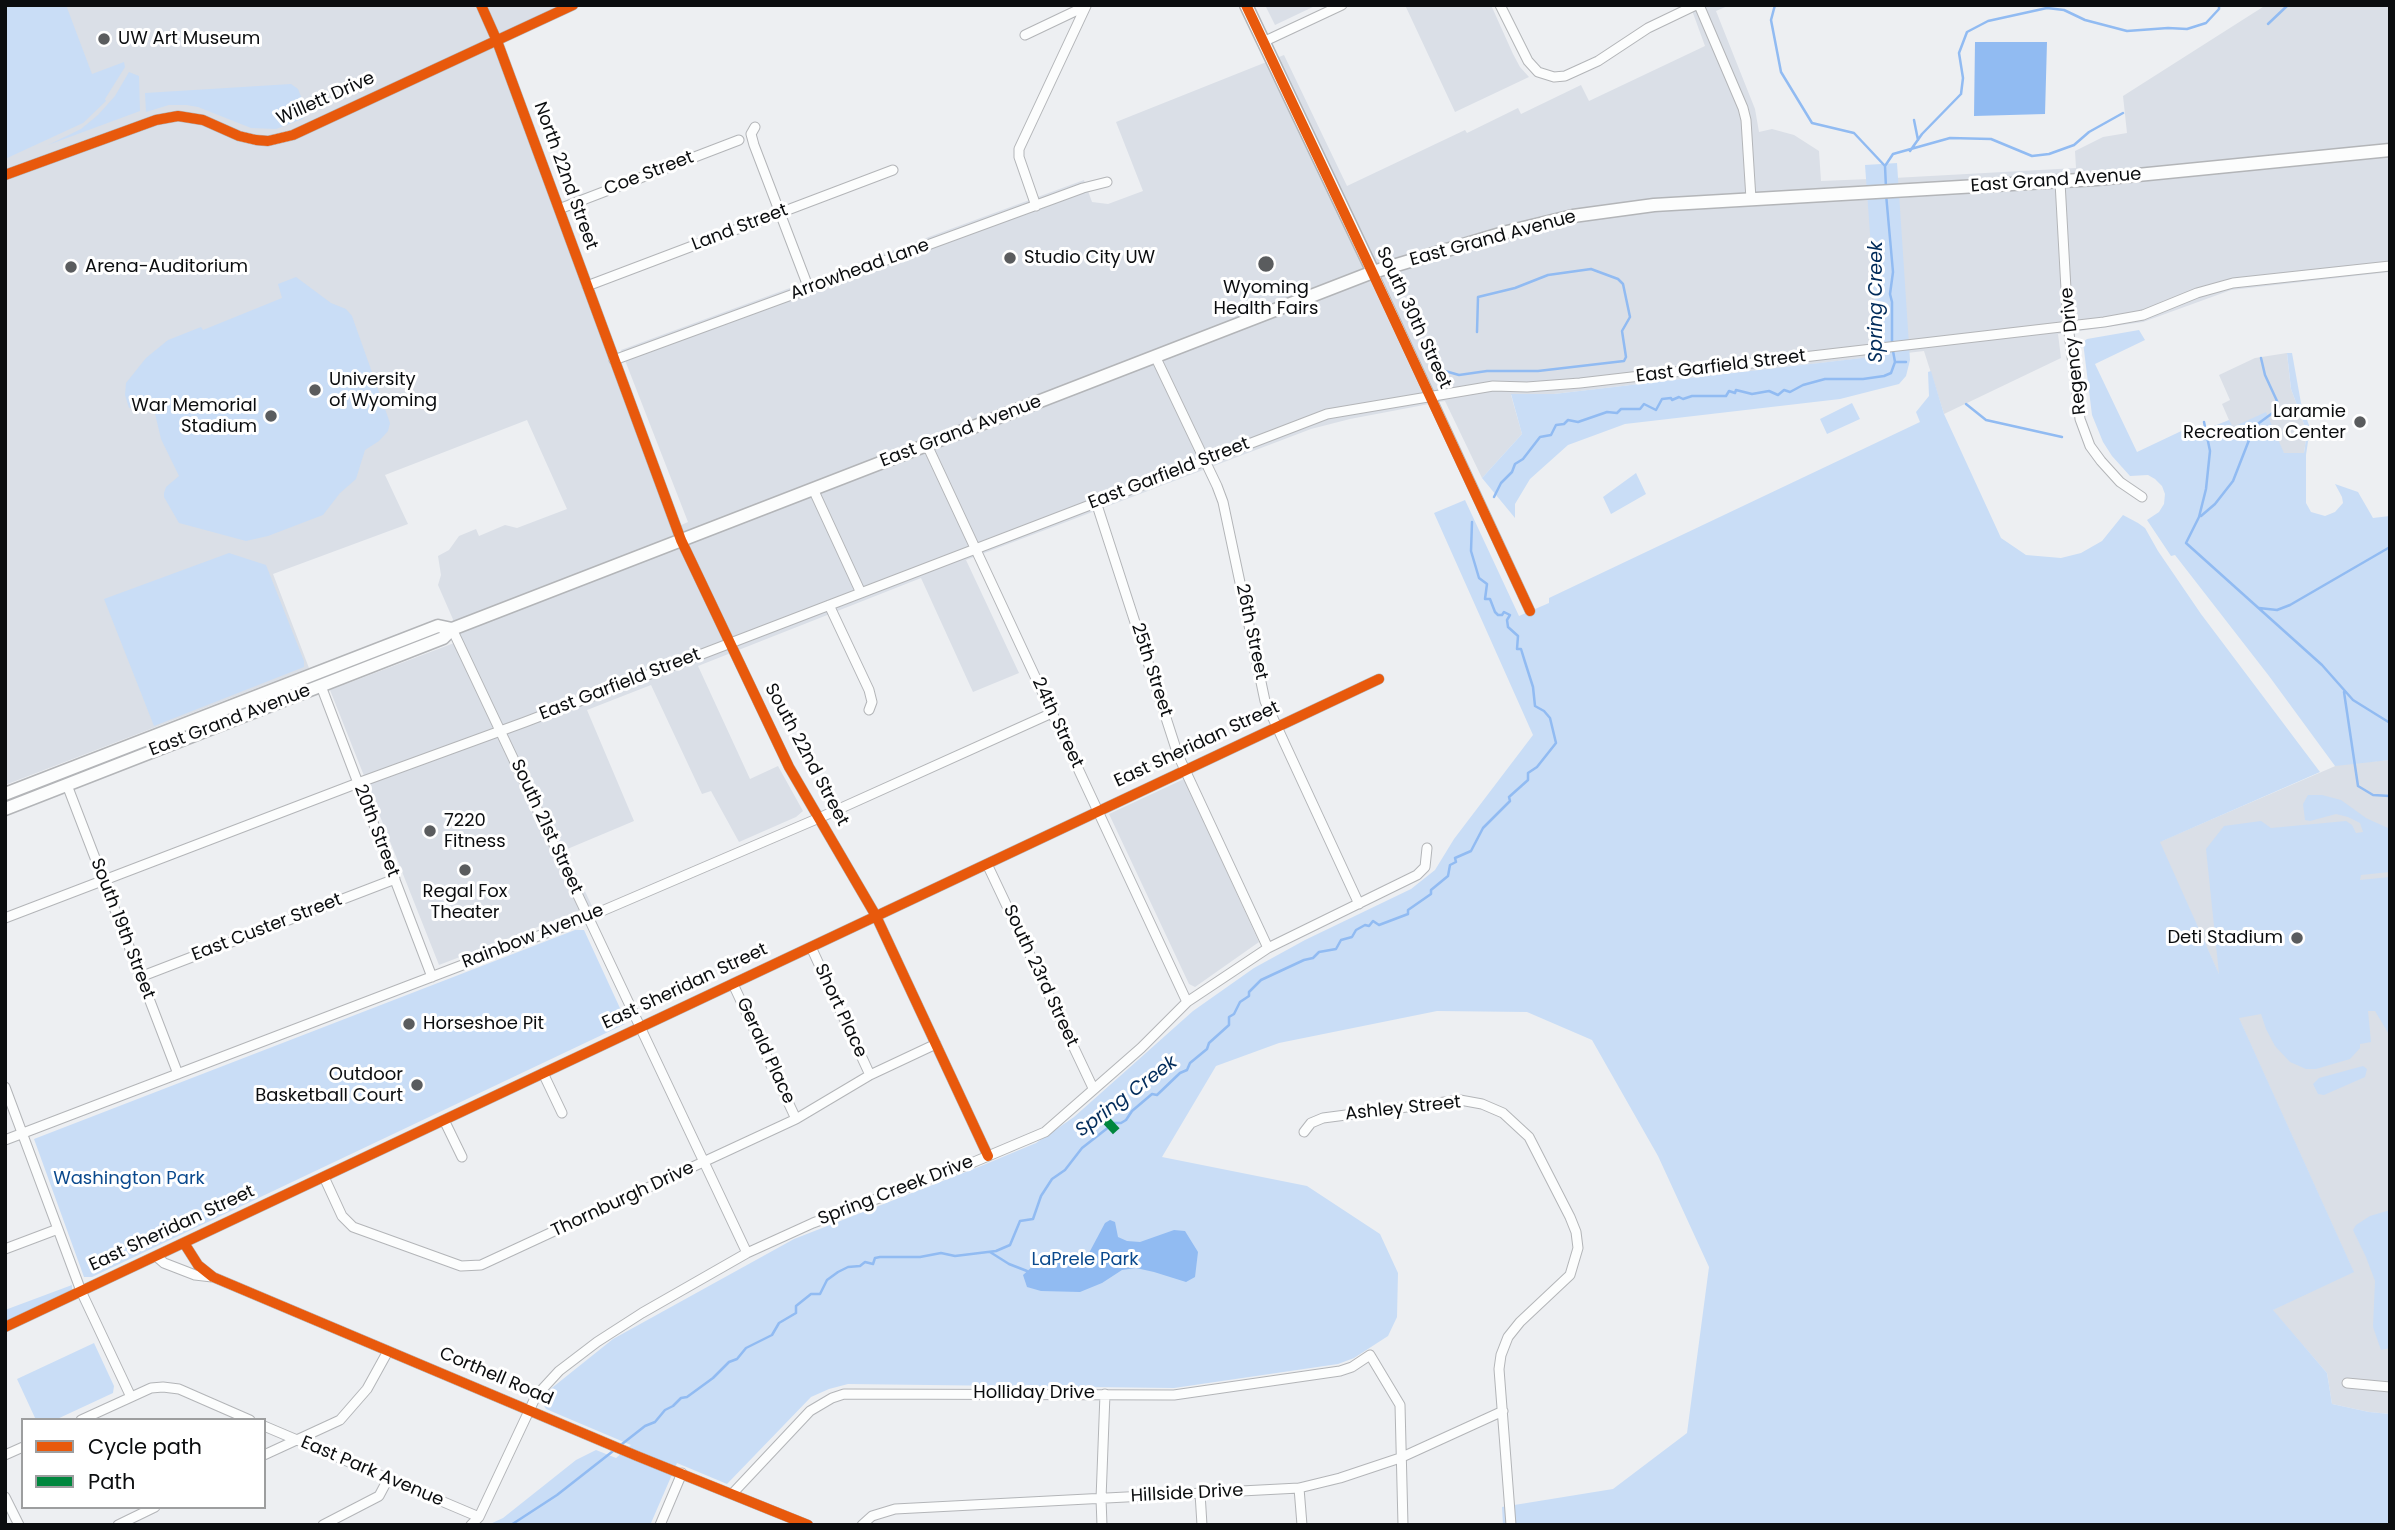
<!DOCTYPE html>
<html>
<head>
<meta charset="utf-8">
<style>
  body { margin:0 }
  #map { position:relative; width:2395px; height:1530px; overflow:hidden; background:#edeff2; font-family:Poppins,sans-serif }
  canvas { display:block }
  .frame { position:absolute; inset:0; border:7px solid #0b0d0f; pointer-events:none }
  .legend { position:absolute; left:21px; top:1418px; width:245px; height:91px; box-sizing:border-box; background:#fff; border:2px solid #9d9e9f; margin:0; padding:9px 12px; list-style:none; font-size:21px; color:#0b0d0f }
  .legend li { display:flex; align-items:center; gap:14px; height:35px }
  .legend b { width:35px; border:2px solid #9d9e9f }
</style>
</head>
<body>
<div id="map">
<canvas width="2395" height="1530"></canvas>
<div class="frame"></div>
<ul class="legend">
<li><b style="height:9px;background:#e8590c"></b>Cycle path</li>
<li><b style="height:9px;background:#00873e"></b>Path</li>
</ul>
</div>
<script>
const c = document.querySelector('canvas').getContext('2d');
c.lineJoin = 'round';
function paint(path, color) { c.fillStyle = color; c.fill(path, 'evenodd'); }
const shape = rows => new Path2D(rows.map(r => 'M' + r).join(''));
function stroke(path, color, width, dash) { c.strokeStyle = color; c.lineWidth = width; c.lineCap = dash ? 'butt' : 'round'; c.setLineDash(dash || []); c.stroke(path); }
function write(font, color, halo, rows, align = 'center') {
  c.font = font + ' Poppins,sans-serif'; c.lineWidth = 6; c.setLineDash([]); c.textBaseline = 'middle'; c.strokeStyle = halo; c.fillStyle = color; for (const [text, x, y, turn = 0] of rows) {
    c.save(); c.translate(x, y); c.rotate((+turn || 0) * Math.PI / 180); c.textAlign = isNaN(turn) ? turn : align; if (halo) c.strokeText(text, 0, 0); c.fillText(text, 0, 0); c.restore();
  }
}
paint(shape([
  [5,5,574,5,497,41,677,527,688,522,621,350,1084,180,1092,202,1108,204,1143,191,1116,122,1284,55,1347,186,1465,130,1467,133,1518,108,1521,114,1581,85,1589,101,1705,46,1690,5,1730,5,1716,11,1755,109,1759,132,1772,129,1794,135,1819,151,1821,181,1894,178,2076,168,2075,151,2103,137,2127,133,2123,96,2266,5,2390,5,2390,272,2231,290,2143,322,2058,334,2061,358,1944,414,1924,351,1554,394,1511,395,1522,434,1482,478,1445,401,1350,419,1311,429,966,560,1019,673,973,692,921,578,698,666,750,779,778,766,803,811,796,817,739,842,711,791,702,794,651,685,587,710,634,821,565,850,592,906,439,965,330,690,462,640,438,585,441,575,438,556,449,550,459,536,476,529,479,536,505,525,517,528,567,509,527,420,385,475,408,524,273,574,309,668,5,785],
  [1265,5,1317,5,1275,25],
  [1405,5,1491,5,1513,54,1520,67,1529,77,1455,112],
  [2287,353,2291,389,2307,432,2304,453,2284,453,2232,427,2222,404,2230,400,2219,375,2255,358],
  [2390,760,2390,1414,2369,1412,2332,1404,2327,1373,2272,1310,2353,1271,2159,842,2340,764],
  [1184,779,1259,942,1195,987,1189,984,1109,814]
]), '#dadfe7');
paint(shape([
  [5,5,66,5,92,74,124,62,125,67,105,99,106,101,83,123,5,159],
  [129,72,139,76,140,111,48,145,81,129,98,115,115,96],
  [291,84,298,89,308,114,302,119,276,129,251,128,198,107,186,105,169,105,146,112,145,93],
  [1897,163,1910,360,1906,376,1899,384,1840,399,1625,424,1568,445,1530,479,1515,504,1515,518,1482,478,1522,434,1511,394,1554,394,1879,356,1865,165],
  [296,277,331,303,346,309,352,316,390,423,388,431,379,441,365,450,356,479,340,493,323,515,268,536,246,541,179,523,164,497,164,493,166,487,179,476,161,439,152,401,129,408,125,395,126,383,146,358,168,340,201,327,203,330,282,298,278,284],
  [2139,330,2145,340,2095,364,2137,452,2194,425,2204,430,2229,420,2233,427,2266,412,2284,453,2304,453,2307,432,2291,389,2287,353,2292,353,2301,403,2310,428,2306,455,2306,503,2311,512,2325,516,2335,512,2343,503,2342,497,2335,484,2358,492,2373,518,2390,516,2390,760,2335,766,2269,676,2175,555,2171,556,2147,520,2159,512,2164,504,2165,494,2162,486,2155,479,2148,475,2130,476,2112,456,2103,442,2092,415,2083,342,2087,339],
  [1931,371,1944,414,2001,538,2026,555,2061,558,2081,553,2102,541,2123,515,2138,523,2145,528,2158,551,2201,614,2320,772,2160,842,2219,974,2206,849,2224,826,2261,821,2271,828,2346,821,2352,825,2356,833,2363,832,2360,823,2348,817,2336,814,2310,821,2305,820,2303,804,2308,795,2322,795,2341,800,2366,818,2390,829,2390,872,2361,875,2360,880,2390,877,2390,1036,2375,1011,2368,1011,2371,1042,2360,1044,2360,1048,2350,1059,2316,1069,2306,1069,2290,1062,2275,1046,2266,1029,2261,1014,2239,1018,2354,1272,2273,1310,2327,1373,2332,1404,2369,1412,2390,1414,2390,1525,1503,1525,1502,1507,1613,1489,1687,1433,1709,1267,1658,1156,1592,1040,1527,1012,1437,1011,1279,1043,1216,1066,1162,1157,1307,1186,1380,1234,1398,1273,1397,1317,1388,1336,1354,1358,1338,1364,1174,1388,848,1384,829,1389,811,1397,727,1484,677,1463,651,1523,654,1525,488,1525,503,1518,576,1460,596,1450,616,1458,631,1445,546,1409,543,1404,542,1396,548,1391,613,1339,794,1239,981,1166,1036,1143,1074,1117,1193,1011,1254,968,1305,940,1411,889,1435,870,1454,839,1533,735,1434,513,1465,500,1519,616,1549,603,1549,598,1920,422,1916,412,1929,396,1928,372],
  [1852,403,1860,419,1827,434,1820,419],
  [1636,473,1646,494,1611,514,1603,497],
  [229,553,266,565,304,661,304,667,154,726,104,599],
  [575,930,584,930,625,1019,625,1024,92,1277,84,1277,34,1139],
  [2363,1066,2367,1069,2365,1077,2324,1095,2318,1094,2313,1084,2319,1078],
  [2390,1210,2390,1348,2381,1350,2373,1327,2375,1281,2366,1257,2353,1230,2356,1225,2370,1216],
  [72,1285,72,1291,5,1322,5,1310],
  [94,1343,114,1386,113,1393,55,1420,36,1420,17,1379]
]), '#c9ddf6');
paint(shape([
  [1975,42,2047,42,2045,114,1974,116],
  [1110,1220,1115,1222,1118,1237,1127,1241,1140,1242,1174,1230,1185,1231,1198,1252,1195,1277,1186,1282,1154,1272,1136,1268,1122,1270,1102,1283,1080,1292,1041,1291,1027,1287,1023,1275,1033,1266,1042,1262,1061,1263,1077,1261,1089,1253,1105,1223]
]), '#91bbf2');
stroke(shape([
  [1775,5,1771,20,1781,72,1812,123,1854,133,1885,166,1886,188],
  [2268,24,2288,5],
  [1914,120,1918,140],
  [1910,151,1922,134,1961,94,1963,78,1959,53,1967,32,1988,21,2047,8,2064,10,2085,20,2127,31,2168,28,2187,29,2206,23,2219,9,2219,5],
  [1885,166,1893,154,1950,138,1991,139,2032,156,2049,154,2074,145,2089,132,2123,113],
  [1886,194,1893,272,1890,294,1892,302,1892,344],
  [1895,362,1906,362],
  [1445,371,1459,375,1487,371,1538,371,1624,361,1626,357,1622,331,1630,317,1623,284,1618,279,1591,269,1548,275,1515,288,1478,297,1477,332],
  [1966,404,1986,420,2062,437],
  [2204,422,2210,451,2206,489,2199,517,2186,543,2322,665,2353,700,2390,723],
  [1494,497,1501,483,1512,472,1515,464,1523,459,1540,437,1551,435,1556,425,1564,424,1568,420,1578,422,1607,412,1617,413,1621,409,1640,409,1644,404,1656,410,1662,399,1671,398,1672,400,1679,397,1683,399,1692,396,1726,396,1729,391,1735,393,1736,390,1752,394,1769,391,1778,395,1784,390,1790,392,1803,385,1825,379,1863,379,1884,376,1891,373,1895,362,1893,351],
  [2201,516,2215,504,2233,481,2251,435,2259,423,2278,409,2277,401,2265,375,2261,358],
  [2259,608,2277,610,2290,605,2390,547],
  [2344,692,2358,786,2373,795,2390,796],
  [990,1252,1009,1264,1027,1271],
  [511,1525,557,1495,645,1426,655,1422,665,1410,673,1406,681,1398,687,1397,713,1378,729,1362,737,1359,746,1348,772,1335,779,1323,796,1313,796,1306,811,1294,820,1294,827,1280,838,1272,848,1267,860,1266,865,1262,873,1264,875,1258,880,1257,920,1257,941,1253,955,1256,996,1251,1010,1245,1020,1221,1033,1219,1041,1196,1052,1179,1065,1170,1082,1148,1114,1123,1121,1123,1126,1120,1132,1111,1152,1094,1157,1095,1180,1073,1187,1070,1190,1063,1207,1049,1209,1043,1229,1025,1229,1017,1234,1014,1240,1002,1249,996,1249,992,1261,980,1304,960,1313,958,1319,952,1336,949,1341,940,1352,937,1356,930,1365,925,1369,926,1373,921,1379,925,1408,914,1408,910,1431,894,1431,890,1448,876,1450,865,1456,862,1455,858,1471,851,1483,828,1510,801,1509,797,1528,780,1528,773,1537,767,1556,743,1550,718,1544,711,1535,706,1533,687,1525,662,1521,649,1517,649,1518,636,1508,627,1507,620,1510,615,1504,612,1502,615,1498,615,1495,612,1490,599,1485,599,1487,584,1479,578,1471,551,1472,522]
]), '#91bbf2', 2.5);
const minor = shape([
  [481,5,497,41,681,540,789,767,876,916,988,1156],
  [1500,5,1528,61,1538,72,1554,77,1565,76,1598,61,1648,28,1696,5],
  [1699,5,1743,108,1746,120,1751,199],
  [1025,35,1086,6],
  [1263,42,1342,5],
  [755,127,751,134,754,145,809,289],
  [5,175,156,120,178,116,203,120,239,136,256,140,268,141,293,135,573,5],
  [2060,182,2068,325,2080,419,2090,446,2101,461,2120,482,2142,497],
  [1036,206,1019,157,1019,149,1086,6],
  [559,209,739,140],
  [1373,272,1530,611],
  [587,286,893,170],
  [1155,356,1217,486,1223,502,1265,701,1359,904],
  [614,360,1083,188,1107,182],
  [927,445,1187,1002],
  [813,489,861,593],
  [1096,502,1178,755,1268,948],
  [829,605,869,690,872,702,869,710],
  [452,629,747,1253],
  [321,686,432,977],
  [67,785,178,1074],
  [987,864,1093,1088],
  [5,918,358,783,525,722,1327,414,1493,386,1527,387,1580,383,2104,322,2143,315,2197,293,2233,283,2390,266],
  [811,947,870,1075],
  [140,977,395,879],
  [733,984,796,1119],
  [543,1073,562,1113],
  [5,1087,81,1291,131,1397],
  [444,1120,462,1157],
  [1304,1132,1311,1123,1323,1118,1460,1100,1482,1104,1503,1113,1529,1137,1570,1217,1576,1232,1578,1248,1570,1275,1520,1322,1508,1337,1501,1355,1499,1369,1511,1525],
  [5,1140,588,917,819,818,1052,713],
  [324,1177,342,1216,353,1227,461,1266,481,1265,796,1119,870,1075,936,1044],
  [184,1243,198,1265,213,1277,637,1456,808,1525],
  [5,1249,58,1229],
  [156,1256,164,1263,195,1275,212,1277],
  [5,1327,1379,679],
  [2347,1383,2390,1387],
  [81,1420,151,1388,163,1387,179,1389,250,1420],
  [264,1426,479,1517],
  [5,1455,23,1447],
  [264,1455,340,1420,367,1389,388,1351],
  [1299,1488,1302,1525],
  [1200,1493,1202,1525],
  [732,1494,810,1411,832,1398,844,1394,1174,1395,1340,1371,1352,1367,1370,1355,1400,1405,1403,1525],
  [5,1497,19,1525],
  [118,1525,155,1507],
  [323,1525,379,1496,388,1479],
  [471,1525,479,1517,536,1396,559,1371,597,1342,642,1313,747,1253,813,1223,974,1162,1045,1132,1141,1048,1187,1002,1268,948,1417,875,1425,867,1427,848],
  [660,1525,682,1473],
  [862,1525,872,1516,895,1509,1299,1488,1340,1478,1400,1458,1503,1411],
  [1102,1525,1101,1499,1105,1394]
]);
const major = shape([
  [1246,5,1373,272],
  [5,794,438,626,452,629],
  [5,809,443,638,452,629,1373,272,1507,232,1573,216,1654,205,2097,179,2390,150]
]);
stroke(minor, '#b3b5b8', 11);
stroke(major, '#b3b5b8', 15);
stroke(minor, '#fcfdfd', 9);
stroke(major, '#fcfdfd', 12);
stroke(shape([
  [1104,1118,1117,1132]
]), '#00873e', 9, [18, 9]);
stroke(shape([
  [481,5,497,41,681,540,789,767,876,916,988,1156],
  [1246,5,1367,261,1530,611],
  [5,175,156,120,178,116,203,120,239,136,256,140,268,141,293,135,573,5],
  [184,1243,198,1265,213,1277,637,1456,808,1525],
  [5,1327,1379,679]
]), '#e8590c', 10);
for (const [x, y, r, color] of [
  [104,39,7,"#5a5c5e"],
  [1010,258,7,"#5a5c5e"],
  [1266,264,9,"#5a5c5e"],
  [71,267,7,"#5a5c5e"],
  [315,390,7,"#5a5c5e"],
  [271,416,7,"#5a5c5e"],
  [2360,422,7,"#5a5c5e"],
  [430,831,7,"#5a5c5e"],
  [465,870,7,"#5a5c5e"],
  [2297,938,7,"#5a5c5e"],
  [409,1024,7,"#5a5c5e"],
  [417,1085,7,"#5a5c5e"]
]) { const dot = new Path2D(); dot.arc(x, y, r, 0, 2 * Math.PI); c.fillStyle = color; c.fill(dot); stroke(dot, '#fff', 2.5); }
write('18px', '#0b0d0f', '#fff', [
  ["UW Art Museum",118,39],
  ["Studio City UW",1024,258],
  ["Arena-Auditorium",85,267],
  ["Wyoming",1266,288,"center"],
  ["Health Fairs",1266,309,"center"],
  ["University",329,380],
  ["of Wyoming",329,401],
  ["War Memorial",257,406,"right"],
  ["Stadium",257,427,"right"],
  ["Laramie",2346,412,"right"],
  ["Recreation Center",2346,433,"right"],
  ["7220",444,821],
  ["Fitness",444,842],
  ["Regal Fox",465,892,"center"],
  ["Theater",465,913,"center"],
  ["Deti Stadium",2283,938,"right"],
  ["Horseshoe Pit",423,1024],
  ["Outdoor",403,1075,"right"],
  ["Basketball Court",403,1096,"right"]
], 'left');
write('18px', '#0b0d0f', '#fff', [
  ["Willett Drive",326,99,-24],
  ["Coe Street",649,174,-21],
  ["North 22nd Street",565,176,70],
  ["East Grand Avenue",2056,181,-4],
  ["Land Street",740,228,-21],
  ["East Grand Avenue",1493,239,-15],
  ["Arrowhead Lane",860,270,-20],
  ["South 30th Street",1413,318,65],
  ["Regency Drive",2074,351,-96],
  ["East Garfield Street",1721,367,-7],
  ["East Grand Avenue",961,432,-21],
  ["East Garfield Street",1169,474,-21],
  ["26th Street",1251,632,78],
  ["25th Street",1151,670,72],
  ["East Garfield Street",620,685,-21],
  ["East Grand Avenue",230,721,-21],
  ["24th Street",1057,723,65],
  ["East Sheridan Street",1197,745,-25],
  ["South 22nd Street",806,755,62],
  ["South 21st Street",546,827,65],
  ["20th Street",376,831,69],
  ["East Custer Street",267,928,-21],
  ["South 19th Street",122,929,69],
  ["Rainbow Avenue",533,937,-21],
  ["South 23rd Street",1040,976,65],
  ["East Sheridan Street",685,987,-25],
  ["Short Place",840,1011,65],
  ["Gerald Place",765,1051,65],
  ["Ashley Street",1403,1109,-6],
  ["Spring Creek Drive",896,1191,-21],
  ["Thornburgh Drive",623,1200,-25],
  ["East Sheridan Street",172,1229,-25],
  ["Corthell Road",496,1377,23],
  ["Holliday Drive",1034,1393],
  ["East Park Avenue",372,1472,23],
  ["Hillside Drive",1187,1494,-3]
]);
write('18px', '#0a498d', '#fff', [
  ["Washington Park",129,1179],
  ["LaPrele Park",1085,1260]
]);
write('italic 19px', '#012b5a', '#fff', [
  ["Spring Creek",1877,302,-90],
  ["Spring Creek",1127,1097,-37]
]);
</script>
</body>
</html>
